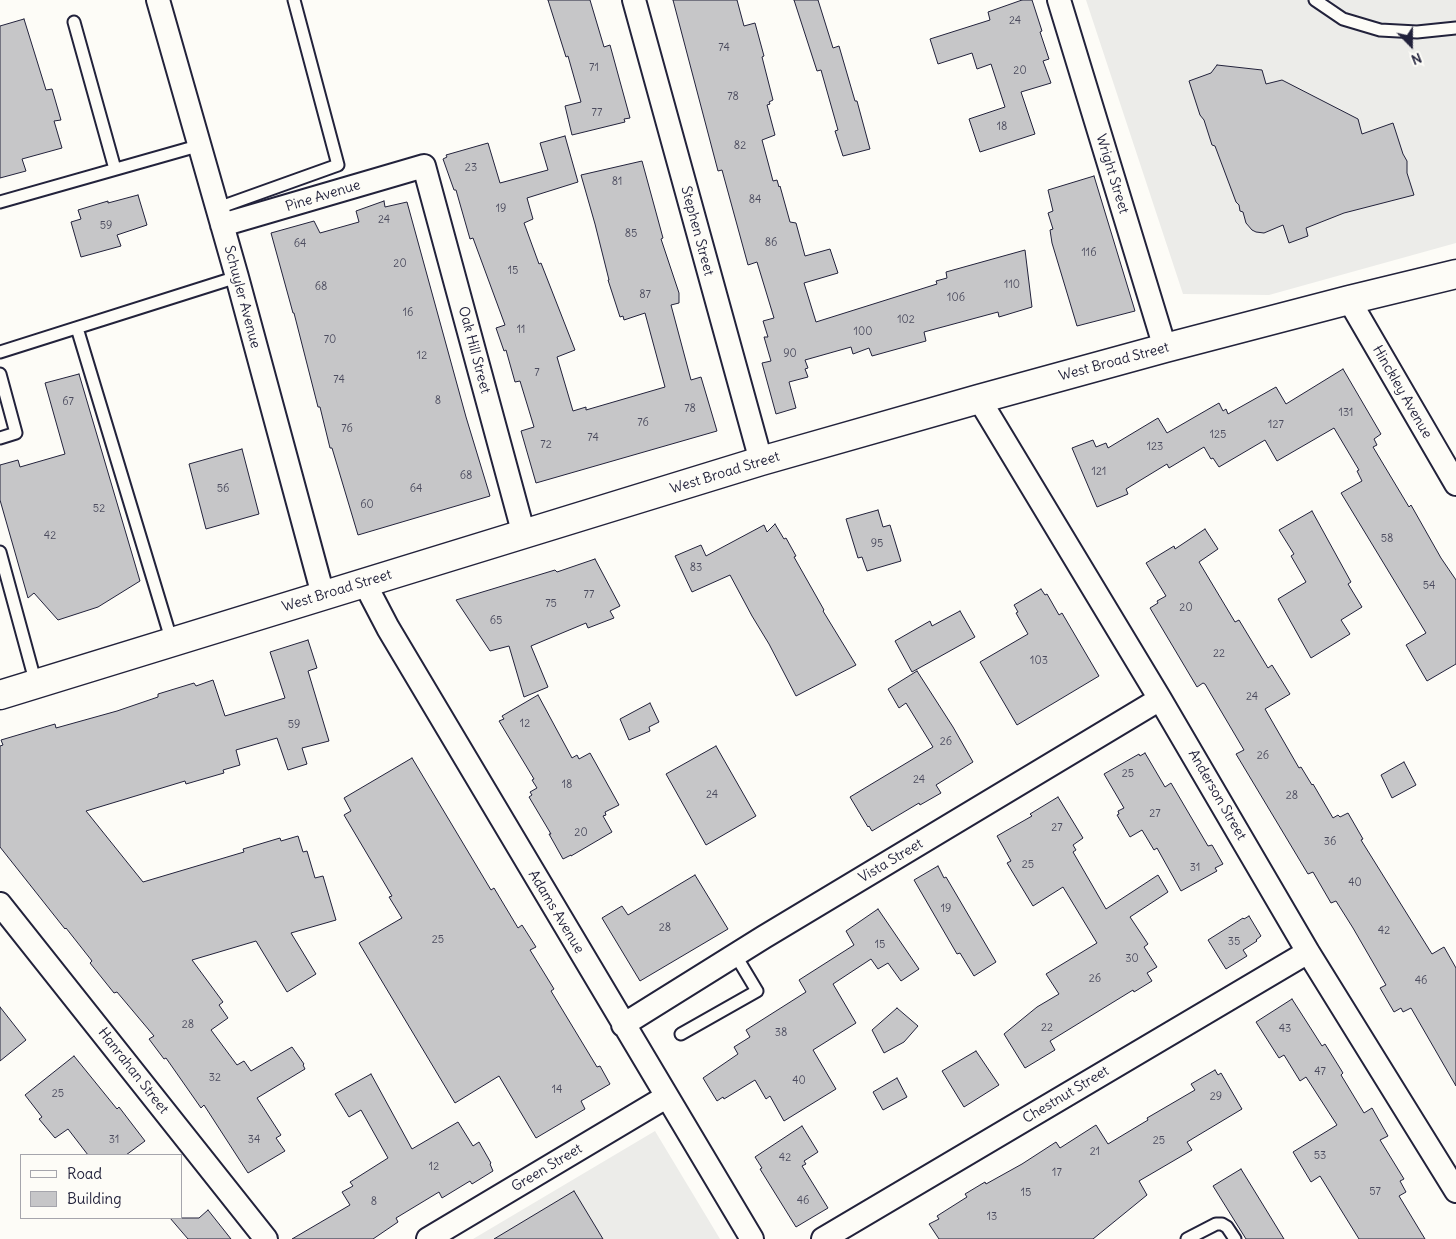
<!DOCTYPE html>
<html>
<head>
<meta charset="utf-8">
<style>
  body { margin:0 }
  #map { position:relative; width:1456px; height:1239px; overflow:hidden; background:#fdfcf7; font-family:Delius,sans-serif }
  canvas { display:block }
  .legend { position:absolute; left:20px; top:1154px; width:162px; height:65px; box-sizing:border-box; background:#fdfcf7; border:1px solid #a5a5ac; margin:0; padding:6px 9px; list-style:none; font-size:15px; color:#22223b }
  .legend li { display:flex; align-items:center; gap:10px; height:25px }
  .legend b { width:25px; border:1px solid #a5a5ac }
  .north { position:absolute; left:1386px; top:20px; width:50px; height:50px; -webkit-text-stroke:4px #fdfcf7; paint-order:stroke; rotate:158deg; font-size:14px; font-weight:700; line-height:20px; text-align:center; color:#22223b }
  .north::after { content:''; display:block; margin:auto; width:18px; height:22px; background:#22223b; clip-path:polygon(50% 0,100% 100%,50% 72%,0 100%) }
</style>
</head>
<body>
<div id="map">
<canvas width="1456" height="1239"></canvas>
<ul class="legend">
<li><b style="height:6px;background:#fdfcf7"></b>Road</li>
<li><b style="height:14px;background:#c6c6c8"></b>Building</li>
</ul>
<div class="north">N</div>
</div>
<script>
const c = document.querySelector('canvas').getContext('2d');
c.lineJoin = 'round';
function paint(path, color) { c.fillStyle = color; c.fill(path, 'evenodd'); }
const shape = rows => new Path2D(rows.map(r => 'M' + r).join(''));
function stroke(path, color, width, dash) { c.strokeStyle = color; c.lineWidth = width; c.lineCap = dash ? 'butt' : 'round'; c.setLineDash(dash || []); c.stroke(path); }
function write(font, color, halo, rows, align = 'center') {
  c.font = font + ' Delius,sans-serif'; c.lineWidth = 5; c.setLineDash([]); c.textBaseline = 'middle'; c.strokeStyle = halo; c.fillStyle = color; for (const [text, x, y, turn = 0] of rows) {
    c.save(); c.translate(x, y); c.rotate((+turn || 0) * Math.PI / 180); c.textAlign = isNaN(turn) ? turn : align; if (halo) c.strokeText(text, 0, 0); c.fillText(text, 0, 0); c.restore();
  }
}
paint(shape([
  [1086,0,1456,0,1456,243,1269,295,1183,294],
  [655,1131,720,1239,473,1239]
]), '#ecece9');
const building = shape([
  [548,0,590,0,604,47,610,45,630,118,624,119,625,122,572,135,565,106,581,102,568,56,566,57,548,0],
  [673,0,737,0,744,26,755,23,764,56,762,57,773,100,769,102,770,104,767,105,775,135,762,140,773,181,777,180,779,187,780,186,790,222,796,223,805,256,830,249,838,273,804,283,816,322,937,284,936,281,947,278,946,272,1025,250,1032,307,999,317,998,312,924,332,926,341,872,356,869,348,853,354,851,347,805,360,808,368,805,369,808,377,789,382,796,408,776,414,762,363,771,361,764,337,768,337,763,321,774,318,757,262,748,265,722,170,718,171,673,0],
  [794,0,818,0,833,48,839,46,855,101,857,101,870,149,843,156,835,131,838,130,821,70,817,71,794,0],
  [1022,0,1032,0,1042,31,1040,32,1049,59,1043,61,1051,83,1021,92,1035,134,980,152,969,119,1005,107,991,64,977,69,972,53,938,64,930,39,990,20,988,12,1022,0],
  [24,19,46,90,52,89,61,120,54,121,62,148,22,159,26,171,0,178,0,26,24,19],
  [1217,65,1262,70,1266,84,1282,80,1358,119,1362,134,1393,123,1403,154,1407,161,1407,173,1414,195,1344,213,1306,228,1308,236,1289,243,1283,225,1264,233,1256,232,1252,230,1246,223,1243,212,1240,211,1239,205,1236,202,1215,146,1212,145,1204,120,1200,115,1189,81,1211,73,1217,65],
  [565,136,578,182,527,198,533,219,524,223,539,264,541,263,575,350,557,357,573,411,586,407,586,410,665,387,645,313,624,320,623,316,620,317,608,280,609,280,595,224,581,175,642,161,663,238,661,239,679,293,679,303,671,305,691,380,701,377,717,431,536,483,521,431,534,427,520,381,515,382,506,350,504,351,496,328,505,325,473,238,470,239,456,190,454,190,443,159,447,157,446,155,488,143,500,183,548,170,540,143,565,136],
  [1094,176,1135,311,1077,326,1052,243,1050,230,1053,229,1048,213,1053,211,1048,190,1094,176],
  [138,195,147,225,117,235,121,246,81,257,71,222,81,219,78,210,108,201,108,203,138,195],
  [384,201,385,207,407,202,466,417,490,496,358,535,332,448,330,448,320,407,318,407,294,313,293,313,271,233,314,221,320,233,359,222,356,211,384,201],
  [1343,369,1381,434,1374,439,1377,445,1373,447,1409,507,1411,505,1441,558,1456,580,1456,664,1427,681,1406,645,1426,633,1341,493,1362,481,1357,471,1359,470,1334,428,1277,461,1265,440,1219,467,1213,458,1211,459,1204,447,1169,468,1167,464,1126,489,1128,494,1097,507,1072,448,1093,440,1096,447,1106,443,1108,448,1158,418,1167,433,1219,403,1223,411,1226,409,1228,414,1276,387,1286,404,1343,369],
  [79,374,140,581,98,607,58,620,34,593,28,598,0,500,0,465,18,460,20,467,65,454,45,383,79,374],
  [242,449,259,514,206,529,189,464,242,449],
  [878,510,883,527,890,525,901,561,867,571,862,557,858,558,846,519,878,510],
  [1312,511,1351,582,1348,584,1362,607,1341,620,1350,634,1311,658,1278,599,1306,582,1291,556,1294,554,1279,530,1312,511],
  [775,524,784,539,786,538,796,556,794,557,824,610,823,611,856,665,796,696,769,644,752,616,730,575,692,592,675,556,701,545,706,556,764,525,767,532,775,524],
  [1205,529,1218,549,1199,562,1235,622,1239,620,1268,668,1272,665,1290,694,1265,709,1299,768,1301,767,1312,785,1313,784,1333,818,1338,815,1340,817,1348,813,1363,839,1361,840,1432,954,1444,947,1456,968,1456,1086,1411,1008,1403,1012,1401,1008,1394,1012,1380,988,1386,985,1353,928,1336,901,1331,903,1313,872,1308,874,1236,754,1244,750,1205,684,1203,683,1197,687,1150,608,1158,603,1157,601,1166,596,1146,563,1174,546,1175,549,1205,529],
  [595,559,620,606,610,611,614,618,588,628,586,623,531,646,548,687,524,697,509,646,490,651,456,600,555,570,557,572,595,559],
  [1041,589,1045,595,1047,594,1059,615,1062,613,1099,676,1017,725,980,662,1028,634,1016,613,1018,612,1014,605,1041,589],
  [960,611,975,637,912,672,895,641,930,621,932,626,960,611],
  [308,640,317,668,308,671,329,741,302,748,307,764,288,770,277,738,236,750,240,765,223,770,224,773,186,784,185,781,86,811,143,882,244,852,243,849,280,838,281,841,298,836,303,852,307,851,315,878,323,876,336,920,291,933,316,974,287,992,256,941,192,960,223,1002,219,1005,228,1018,211,1030,237,1065,244,1061,251,1071,292,1047,304,1064,303,1065,305,1069,257,1098,281,1135,276,1138,285,1151,248,1173,204,1105,201,1108,166,1058,164,1059,149,1039,154,1036,117,992,114,993,90,963,92,961,66,928,65,929,0,847,0,746,3,745,1,740,55,724,56,728,117,711,158,697,158,694,194,683,196,686,213,680,225,716,285,698,270,652,308,640],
  [917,671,953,727,973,762,936,785,941,793,920,805,919,803,872,831,869,826,868,827,850,797,933,747,906,703,899,708,888,689,917,671],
  [538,695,572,758,577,755,579,759,590,753,619,805,605,812,606,815,603,816,612,832,571,856,571,855,563,859,549,834,551,834,529,797,532,795,530,792,537,788,532,780,534,779,499,721,504,719,502,716,538,695],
  [650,703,659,722,649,727,650,731,629,740,620,719,650,703],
  [716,746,756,816,706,845,666,774,716,746],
  [1145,753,1165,787,1171,783,1208,846,1212,845,1223,864,1215,868,1217,871,1181,891,1157,848,1154,850,1142,830,1130,837,1117,815,1119,814,1118,811,1124,808,1104,774,1139,754,1140,756,1145,753],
  [412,758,491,890,494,888,518,928,522,925,536,947,530,950,554,989,551,991,597,1067,600,1066,610,1084,581,1101,585,1109,536,1138,499,1076,455,1103,359,943,402,918,389,897,392,896,344,815,351,811,344,798,412,758],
  [1404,762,1416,785,1392,798,1381,775,1404,762],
  [1058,797,1083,838,1073,845,1076,850,1073,852,1106,909,1158,875,1168,892,1130,917,1148,944,1144,947,1157,967,1147,973,1152,981,1134,992,1133,990,1050,1041,1055,1050,1025,1068,1004,1034,1037,1007,1059,994,1046,974,1097,943,1063,887,1033,906,1007,863,1011,861,997,836,1032,816,1030,814,1058,797],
  [938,866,944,878,946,877,996,962,974,976,960,953,957,954,914,880,938,866],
  [695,875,728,929,640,981,602,918,622,906,628,915,695,875],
  [878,909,919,969,901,981,888,963,878,969,871,959,833,984,856,1023,813,1050,836,1089,784,1121,770,1096,766,1099,755,1080,724,1099,723,1097,717,1101,703,1078,738,1054,734,1047,750,1037,746,1030,806,992,799,980,854,945,846,931,878,909],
  [1249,916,1261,936,1256,940,1257,941,1243,950,1247,956,1226,969,1208,940,1243,918,1244,919,1249,916],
  [1292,999,1322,1046,1325,1044,1343,1073,1341,1075,1364,1113,1372,1108,1388,1136,1380,1140,1404,1179,1400,1181,1406,1192,1399,1196,1425,1239,1359,1239,1320,1176,1311,1182,1293,1152,1337,1125,1306,1077,1300,1081,1284,1055,1279,1058,1256,1022,1292,999],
  [0,1007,26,1040,0,1061,0,1007],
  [897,1008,918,1026,904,1042,884,1053,872,1030,897,1008],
  [976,1051,999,1085,964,1107,942,1071,976,1051],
  [74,1056,117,1109,119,1107,145,1141,126,1155,88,1155,68,1129,55,1138,39,1119,42,1117,25,1095,74,1056],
  [1215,1070,1218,1075,1221,1073,1242,1109,1187,1142,1192,1150,1139,1181,1147,1195,1093,1239,939,1239,929,1224,939,1219,937,1216,967,1197,965,1194,985,1182,986,1184,1022,1164,1056,1142,1060,1148,1096,1125,1108,1144,1148,1120,1147,1118,1195,1090,1191,1084,1215,1070],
  [371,1074,412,1149,458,1122,473,1146,479,1142,491,1163,490,1164,493,1171,472,1184,470,1181,442,1198,439,1192,396,1218,398,1222,373,1239,292,1239,350,1205,342,1192,353,1186,350,1182,388,1158,361,1110,349,1117,335,1094,371,1074],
  [897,1078,907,1097,883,1110,873,1092,897,1078],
  [802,1126,818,1152,804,1161,806,1164,802,1166,828,1208,796,1227,760,1169,762,1168,755,1157,802,1126],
  [1241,1169,1284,1239,1246,1239,1213,1186,1241,1169],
  [574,1191,603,1239,494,1239,574,1191],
  [208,1210,231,1239,188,1239,170,1218,199,1218,208,1210]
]);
paint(building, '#c6c6c8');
stroke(building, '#22223b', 1);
const service = shape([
  [1315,0,1343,19,1380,30,1417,32,1456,28],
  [74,22,115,169],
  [0,202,201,145],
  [218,208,338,165,294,0],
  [77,328,172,642],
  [0,352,237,277],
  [0,374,16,433,0,438],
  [0,552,36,684],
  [681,1034,757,991,736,956],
  [1187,1239,1216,1224,1222,1224,1227,1227,1235,1239]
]);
const minor = shape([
  [158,0,237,277,323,595],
  [634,0,761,461],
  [1059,0,1165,348],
  [222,225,424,166,524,535],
  [1349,300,1456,484],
  [979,399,1160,699,1308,952,1456,1191],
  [364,582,388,628,752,1239],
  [0,904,266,1239],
  [623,1025,764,937,1160,699],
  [428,1239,666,1097],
  [823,1239,1308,952]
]);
const secondary = shape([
  [0,695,761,461,979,399,1165,348,1349,300,1456,274]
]);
stroke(service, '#22223b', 15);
stroke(minor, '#22223b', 26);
stroke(secondary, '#22223b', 31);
stroke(service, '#fdfcf7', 11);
stroke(minor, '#fdfcf7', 22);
stroke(secondary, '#fdfcf7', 28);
write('11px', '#4b4b5e', null, [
  ["24",1015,21],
  ["74",724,48],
  ["71",594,68],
  ["20",1020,71],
  ["78",733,97],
  ["77",597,113],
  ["18",1002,127],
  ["82",740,146],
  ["23",471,168],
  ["81",617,182],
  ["84",755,200],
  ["19",501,209],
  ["24",384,220],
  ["59",106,226],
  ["85",631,234],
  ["86",771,243],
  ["64",300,244],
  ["116",1089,253],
  ["20",400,264],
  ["15",513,271],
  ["110",1012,285],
  ["68",321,287],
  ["87",645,295],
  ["106",956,298],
  ["16",408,313],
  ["102",906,320],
  ["11",521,330],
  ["100",863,332],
  ["70",330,340],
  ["90",790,354],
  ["12",422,356],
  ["7",537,373],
  ["74",339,380],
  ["8",438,401],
  ["67",68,402],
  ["78",690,409],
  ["131",1346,413],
  ["76",643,423],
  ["127",1276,425],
  ["76",347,429],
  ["125",1218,435],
  ["74",593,438],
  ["72",546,445],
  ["123",1155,447],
  ["121",1099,472],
  ["68",466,476],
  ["56",223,489],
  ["64",416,489],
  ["60",367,505],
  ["52",99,509],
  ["42",50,536],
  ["58",1387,539],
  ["95",877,544],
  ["83",696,568],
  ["54",1429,586],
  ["77",589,595],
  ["75",551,604],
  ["20",1186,608],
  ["65",496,621],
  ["22",1219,654],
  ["103",1039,661],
  ["24",1252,697],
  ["12",525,724],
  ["59",294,725],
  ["26",946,742],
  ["26",1263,756],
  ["25",1128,774],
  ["24",919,780],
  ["18",567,785],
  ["24",712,795],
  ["28",1292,796],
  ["27",1155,814],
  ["27",1057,828],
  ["20",581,833],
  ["36",1330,842],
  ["25",1028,865],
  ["31",1195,868],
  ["40",1355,883],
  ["19",946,909],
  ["28",665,928],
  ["42",1384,931],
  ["25",438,940],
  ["35",1234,942],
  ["15",880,945],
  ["30",1132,959],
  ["26",1095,979],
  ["46",1421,981],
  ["28",188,1025],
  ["22",1047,1028],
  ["43",1285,1029],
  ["38",781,1033],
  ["47",1320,1072],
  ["32",215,1078],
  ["40",799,1081],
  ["14",557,1090],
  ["25",58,1094],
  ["29",1216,1097],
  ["31",114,1140],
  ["34",254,1140],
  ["25",1159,1141],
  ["21",1095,1152],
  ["53",1320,1156],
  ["42",785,1158],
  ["12",434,1167],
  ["17",1057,1173],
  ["57",1375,1192],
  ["15",1026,1193],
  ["46",803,1201],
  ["8",374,1202],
  ["13",992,1217]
]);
write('14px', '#22223b', '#fdfcf7', [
  ["Wright Street",1112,174,73],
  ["Pine Avenue",323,196,-17],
  ["Stephen Street",697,231,75],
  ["Schuyler Avenue",242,297,75],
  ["Oak Hill Street",474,350,75],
  ["West Broad Street",1114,362,-15],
  ["Hinckley Avenue",1402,392,60],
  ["West Broad Street",725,473,-17],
  ["West Broad Street",337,591,-17],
  ["Anderson Street",1217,795,60],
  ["Vista Street",891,861,-31],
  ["Adams Avenue",556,912,59],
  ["Hanrahan Street",133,1071,52],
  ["Chestnut Street",1066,1095,-31],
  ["Green Street",547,1168,-31]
]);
</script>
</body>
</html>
